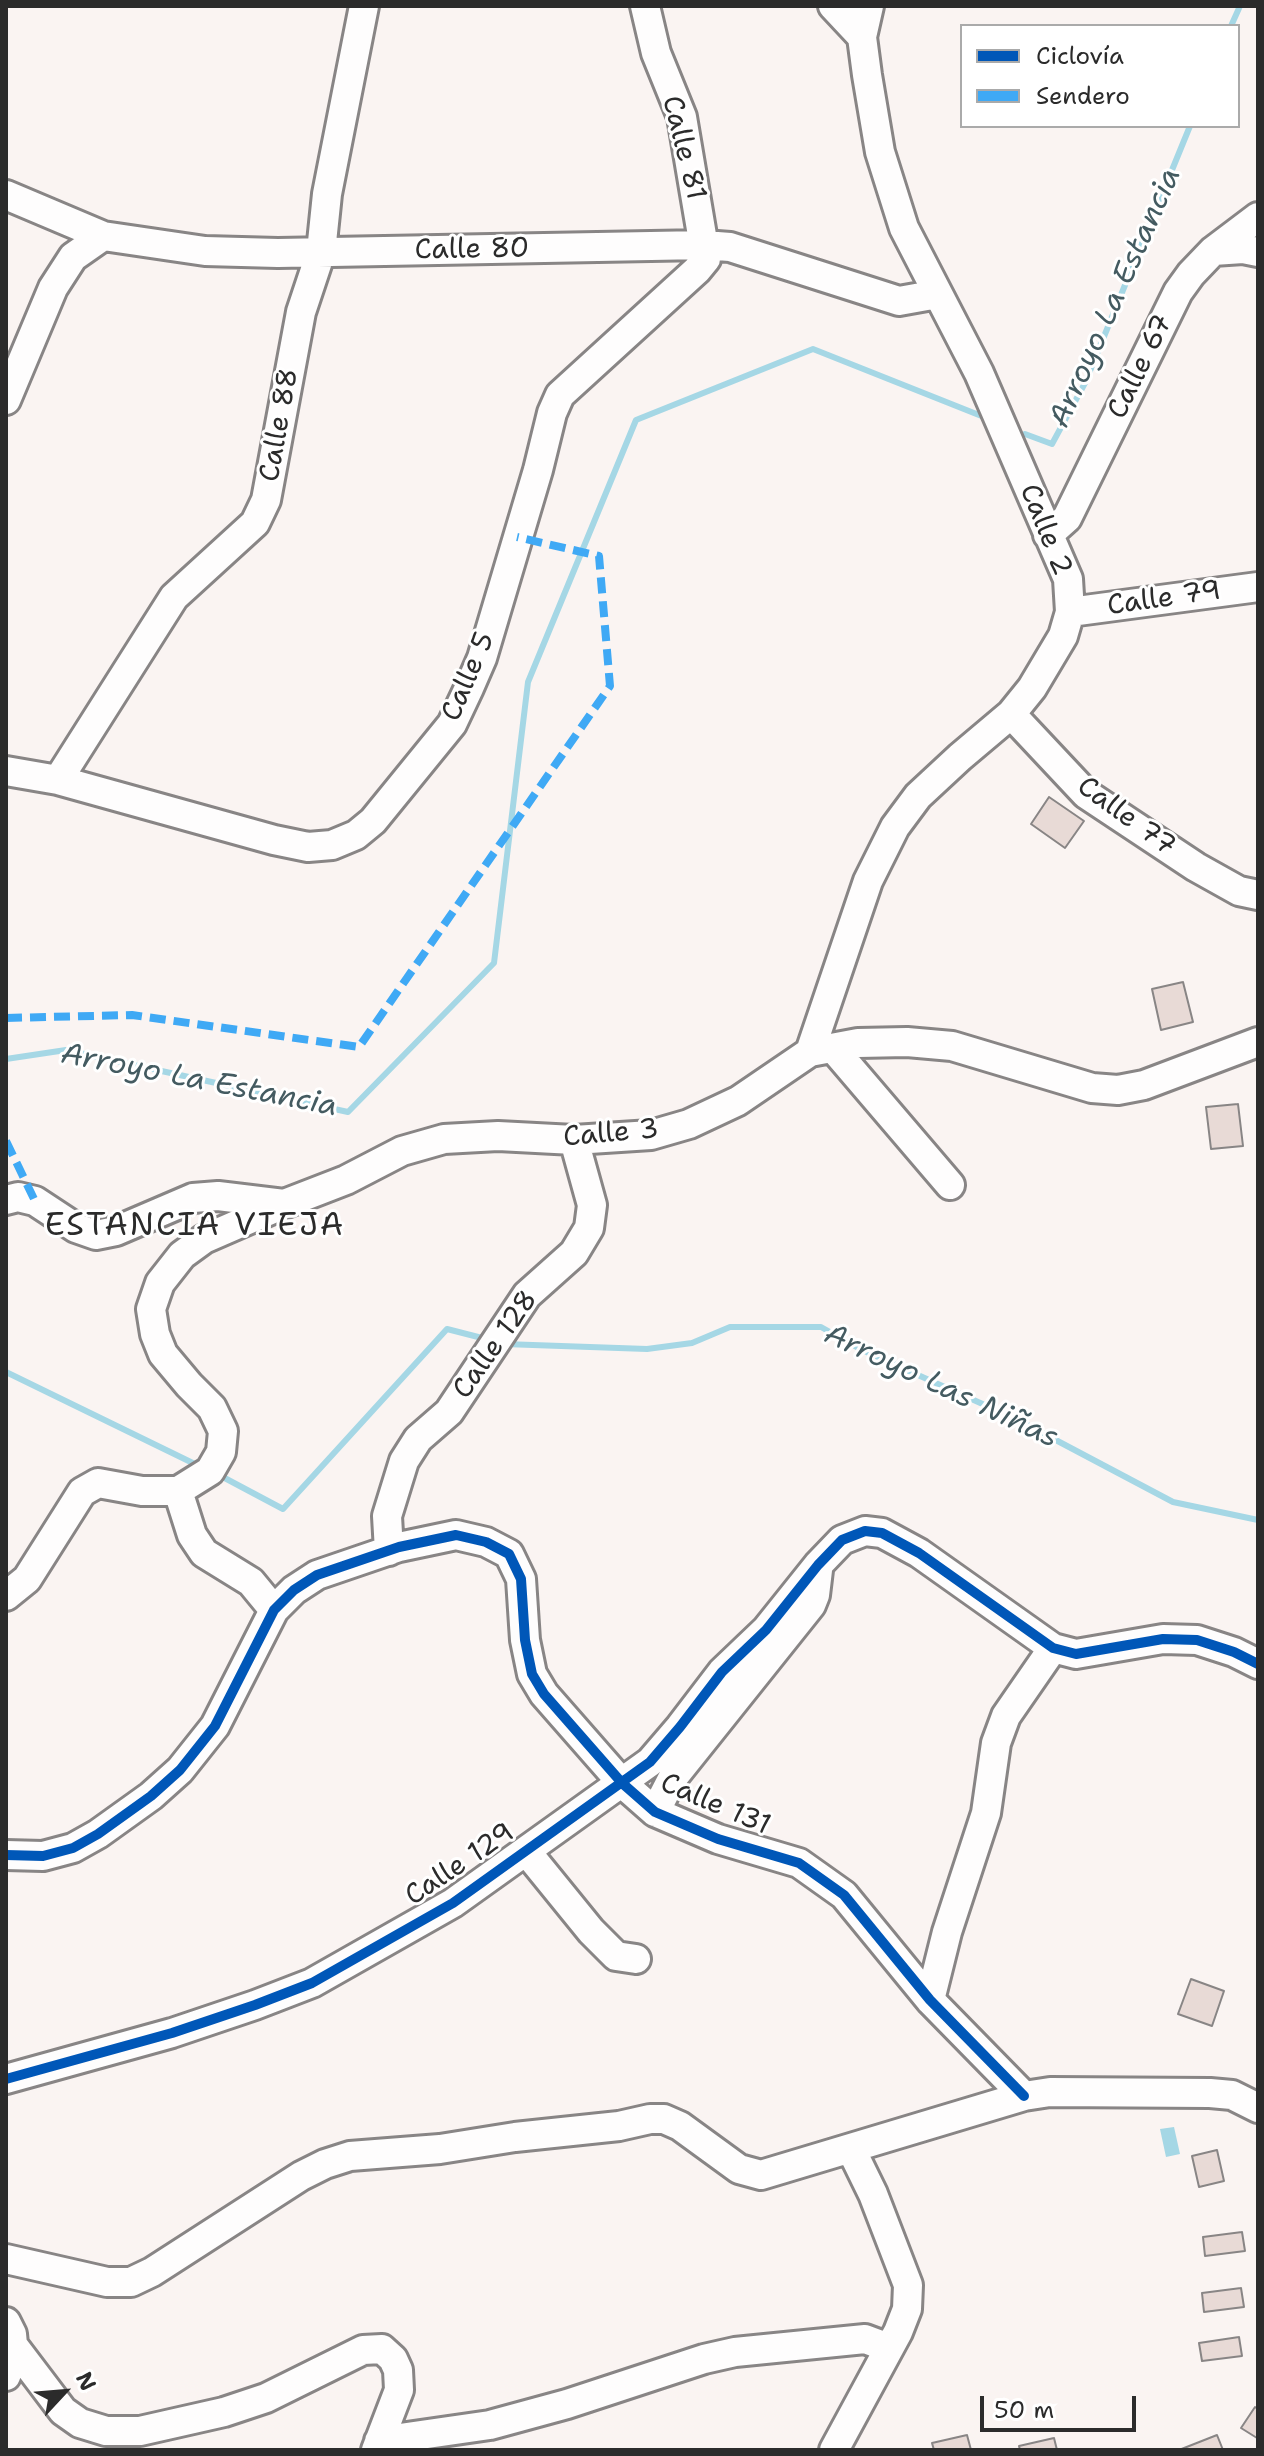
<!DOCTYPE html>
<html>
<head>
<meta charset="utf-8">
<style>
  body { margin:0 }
  #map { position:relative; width:1264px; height:2456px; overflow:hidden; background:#faf4f2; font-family:"Shantell Sans",sans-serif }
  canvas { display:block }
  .frame { position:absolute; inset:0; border:8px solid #2b2b2b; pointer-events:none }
  .legend { position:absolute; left:960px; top:24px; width:280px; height:104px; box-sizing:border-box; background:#fff; border:2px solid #aaa; margin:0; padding:10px 14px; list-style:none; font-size:24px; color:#2b2b2b }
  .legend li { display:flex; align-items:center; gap:16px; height:40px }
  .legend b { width:40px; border:2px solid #aaa }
  .north { position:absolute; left:24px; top:2352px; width:80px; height:80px; -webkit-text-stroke:6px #fff; paint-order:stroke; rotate:64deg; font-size:22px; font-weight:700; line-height:32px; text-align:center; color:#2b2b2b }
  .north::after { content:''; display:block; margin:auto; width:28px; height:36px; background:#2b2b2b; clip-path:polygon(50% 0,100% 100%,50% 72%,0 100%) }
  .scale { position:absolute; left:980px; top:2396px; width:156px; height:36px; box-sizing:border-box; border:4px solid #2b2b2b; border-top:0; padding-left:10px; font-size:24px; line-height:28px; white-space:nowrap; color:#2b2b2b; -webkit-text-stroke:6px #fff; paint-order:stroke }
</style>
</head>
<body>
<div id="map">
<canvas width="1264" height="2456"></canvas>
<div class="frame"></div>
<ul class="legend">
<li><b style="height:10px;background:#0057b8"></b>Ciclovía</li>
<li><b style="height:10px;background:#3fa9f5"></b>Sendero</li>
</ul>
<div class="north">N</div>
<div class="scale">50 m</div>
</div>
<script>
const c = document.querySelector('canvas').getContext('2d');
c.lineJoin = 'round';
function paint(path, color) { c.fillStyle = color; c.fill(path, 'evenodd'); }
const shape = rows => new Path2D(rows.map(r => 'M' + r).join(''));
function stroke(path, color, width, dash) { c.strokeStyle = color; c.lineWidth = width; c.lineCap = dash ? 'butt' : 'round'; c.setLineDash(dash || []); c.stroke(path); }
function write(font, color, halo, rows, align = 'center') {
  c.font = font + ' "Shantell Sans",sans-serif'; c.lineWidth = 6; c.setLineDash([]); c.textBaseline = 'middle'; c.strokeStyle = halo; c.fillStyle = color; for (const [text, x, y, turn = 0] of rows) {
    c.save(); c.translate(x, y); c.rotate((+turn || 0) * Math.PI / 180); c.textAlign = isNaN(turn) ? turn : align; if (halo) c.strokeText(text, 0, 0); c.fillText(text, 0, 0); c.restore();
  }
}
paint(shape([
  [1174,2127,1180,2154,1166,2157,1160,2129]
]), '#a5d7e5');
stroke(shape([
  [1231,26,1240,6],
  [1025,434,1052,444,1085,383,1190,126],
  [6,1059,66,1050,348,1112,494,963,528,682,636,420,813,349,984,417],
  [504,1344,647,1349,692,1343,730,1327,821,1327,860,1349,1016,1419,1173,1502,1258,1520],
  [6,1372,201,1467],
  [219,1475,283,1509,447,1329,486,1339]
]), '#a5d7e5', 6);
const building = shape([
  [1049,797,1084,821,1065,848,1031,824,1049,797],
  [1183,982,1193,1022,1161,1030,1152,989,1183,982],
  [1238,1104,1243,1146,1211,1149,1206,1107,1238,1104],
  [1191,1979,1224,1991,1212,2026,1178,2014,1191,1979],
  [1217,2150,1224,2181,1199,2187,1192,2156,1217,2150],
  [1242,2232,1245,2251,1205,2256,1203,2237,1242,2232],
  [1241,2288,1244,2307,1204,2312,1202,2293,1241,2288],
  [1239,2337,1242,2356,1202,2361,1199,2343,1239,2337],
  [1255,2407,1258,2409,1257,2438,1241,2428,1255,2407],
  [967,2435,971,2450,934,2450,932,2443,967,2435],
  [1217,2435,1223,2450,1179,2450,1217,2435],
  [1054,2438,1057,2450,1020,2450,1019,2446,1054,2438]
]);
paint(building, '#e8dad6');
stroke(building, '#888585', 2);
const minor = shape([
  [833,6,862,37],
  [6,195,103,236,205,251,278,253,704,245,730,247,899,301,938,294],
  [1213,251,1243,249,1258,252],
  [6,400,53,288,73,257,103,236],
  [1048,535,1067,518,1178,292,1191,274,1213,251,1258,217],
  [1070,612,1258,587],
  [1011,714,1086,794,1196,867,1239,891,1258,895],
  [6,771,58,780,274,840,308,847,332,845,356,835,373,821,452,724,469,688,482,658,538,470,552,413,560,395,697,270,706,259,682,117,656,53,645,6],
  [58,780,174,597,255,523,266,500,301,312,321,252,327,194,364,6],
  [833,1048,950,1185],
  [810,1052,868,881,895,827,918,796,960,757,1011,714,1032,688,1063,636,1070,612,1068,579,979,373,904,228,880,152,867,75,862,37,869,6],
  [6,1200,18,1197,35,1201,76,1228,96,1235,116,1231,193,1198,218,1196,284,1204,346,1180,402,1151,444,1139,498,1136,574,1140,651,1135,689,1124,738,1101,810,1052,858,1043,907,1042,952,1046,1092,1088,1118,1090,1144,1085,1258,1042],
  [178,1491,192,1535,204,1553,251,1582,274,1610],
  [389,1551,387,1516,404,1461,418,1439,449,1412,527,1295,574,1253,589,1228,592,1205,574,1140],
  [6,1596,27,1579,82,1492,98,1483,142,1491,178,1491,210,1471,221,1452,223,1431,212,1408,189,1385,163,1354,155,1334,151,1309,160,1283,182,1255,204,1239,282,1205],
  [655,1812,672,1779,811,1605,815,1595,818,1570],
  [526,1851,591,1931,616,1956,636,1959],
  [6,1855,43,1856,73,1848,98,1834,151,1796,180,1770,215,1726,274,1610,294,1590,317,1575,399,1547,456,1535,486,1542,509,1554,521,1579,525,1640,532,1674,544,1694,622,1783,655,1812,718,1839,799,1863,844,1895,930,2000,1024,2096],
  [930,2000,947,1932,986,1813,996,1743,1006,1716,1053,1648],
  [6,2079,172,2033,255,2005,312,1983,453,1903,650,1762,680,1727,722,1672,766,1630,818,1565,842,1540,865,1531,882,1533,919,1553,1053,1648,1076,1654,1163,1639,1197,1640,1234,1652,1258,1664],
  [6,2259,107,2282,131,2282,152,2272,301,2176,325,2164,350,2156,440,2149,515,2137,619,2126,650,2119,664,2119,680,2126,739,2169,761,2175,1024,2096,1050,2092,1210,2093,1232,2095,1258,2108],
  [6,2322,12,2334,14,2355,6,2376],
  [13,2345,63,2411,80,2423,106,2431,140,2431,224,2412,266,2398,363,2350,382,2349,393,2359,398,2370,399,2390,376,2450],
  [379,2441,490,2425,567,2404,704,2359,735,2352,865,2339,889,2348],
  [834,2450,898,2332,907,2309,908,2285,873,2194,851,2149]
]);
stroke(minor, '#888585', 34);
stroke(minor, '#fefdfd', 28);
stroke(shape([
  [6,1018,132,1015,359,1047,610,686,599,556,517,537],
  [6,1141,35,1201]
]), '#3fa9f5', 8, [16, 8]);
stroke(shape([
  [6,1855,43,1856,73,1848,98,1834,151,1796,180,1770,215,1726,274,1610,294,1590,317,1575,399,1547,456,1535,486,1542,509,1554,521,1579,525,1640,532,1674,544,1694,622,1783,655,1812,718,1839,799,1863,844,1895,930,2000,1024,2096],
  [6,2079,172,2033,255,2005,312,1983,453,1903,650,1762,680,1727,722,1672,766,1630,818,1565,842,1540,865,1531,882,1533,919,1553,1053,1648,1076,1654,1163,1639,1197,1640,1234,1652,1258,1664]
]), '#0057b8', 10);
write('28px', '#2b2b2b', '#fff', [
  ["Calle 81",683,148,76],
  ["Calle 80",472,250,-1],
  ["Calle 67",1141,367,-64],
  ["Calle 88",280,425,-80],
  ["Calle 2",1045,530,68],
  ["Calle 79",1164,599,-8],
  ["Calle 5",469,677,-67],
  ["Calle 77",1126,817,36],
  ["Calle 3",611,1134,-5],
  ["Calle 128",496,1345,-55],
  ["Calle 131",715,1805,23],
  ["Calle 129",460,1865,-34]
]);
write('italic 30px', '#445b61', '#fff', [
  ["Arroyo La Estancia",1116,298,-66],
  ["Arroyo La Estancia",199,1081,11],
  ["Arroyo Las Niñas",941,1387,25]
]);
c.letterSpacing = '2px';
write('32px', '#2b2b2b', '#fff', [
  ["ESTANCIA VIEJA",195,1227]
]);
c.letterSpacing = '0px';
</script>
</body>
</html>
